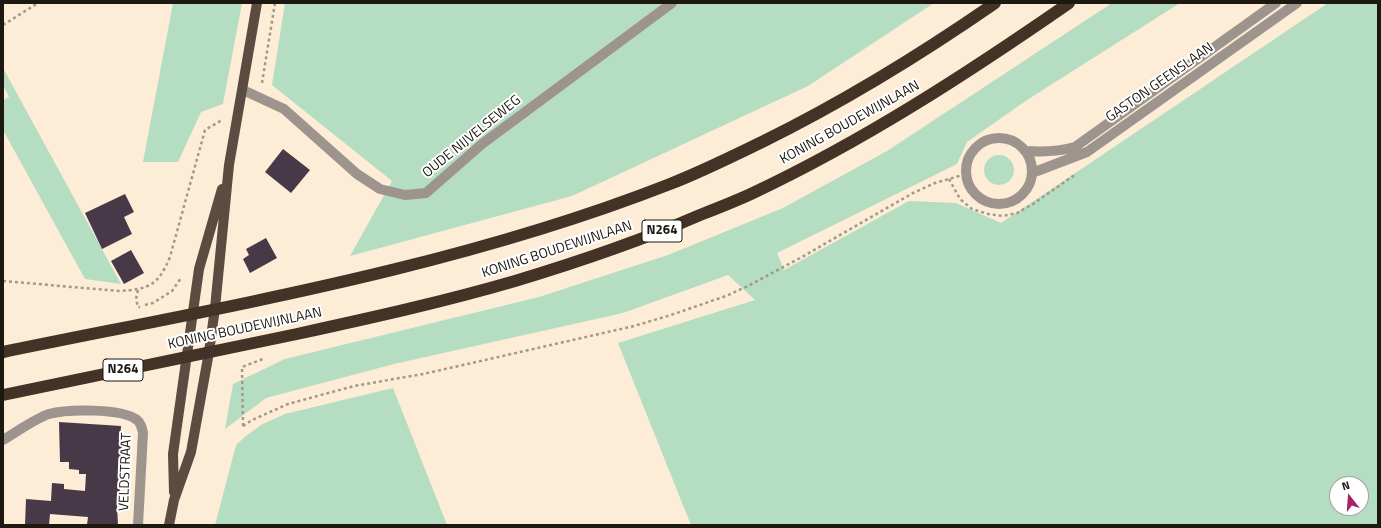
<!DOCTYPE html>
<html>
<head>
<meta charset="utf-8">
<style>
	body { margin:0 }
	#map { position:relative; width:1381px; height:528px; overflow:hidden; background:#fdedd7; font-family:"Titillium Web",sans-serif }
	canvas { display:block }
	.frame { position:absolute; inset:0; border:4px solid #1d1810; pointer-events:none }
	.north { position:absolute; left:1329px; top:476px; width:40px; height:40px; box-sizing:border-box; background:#fff; border:1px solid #a5a39f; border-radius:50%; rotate:343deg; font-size:11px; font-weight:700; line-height:16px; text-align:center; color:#1d1810 }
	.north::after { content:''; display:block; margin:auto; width:14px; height:18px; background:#ab2165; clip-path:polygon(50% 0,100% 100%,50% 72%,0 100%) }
</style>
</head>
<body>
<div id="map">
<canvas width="1381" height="528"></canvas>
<div class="frame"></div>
<div class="north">N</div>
</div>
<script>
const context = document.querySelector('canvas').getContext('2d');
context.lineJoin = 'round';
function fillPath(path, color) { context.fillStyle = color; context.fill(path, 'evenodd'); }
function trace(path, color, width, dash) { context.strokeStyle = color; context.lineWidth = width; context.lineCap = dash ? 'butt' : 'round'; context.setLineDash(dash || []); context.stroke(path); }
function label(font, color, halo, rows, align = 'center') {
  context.font = font + ' "Titillium Web",sans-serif'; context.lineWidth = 4; context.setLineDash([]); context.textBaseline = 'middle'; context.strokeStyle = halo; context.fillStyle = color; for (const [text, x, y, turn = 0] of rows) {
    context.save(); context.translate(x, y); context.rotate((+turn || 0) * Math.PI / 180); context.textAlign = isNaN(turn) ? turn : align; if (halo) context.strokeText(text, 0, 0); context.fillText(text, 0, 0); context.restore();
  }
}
const green = new Path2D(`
	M173,3H242L223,104L201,112L178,162H143Z
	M285,3H934L808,86L572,196L350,256L392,181L272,85Z
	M1112,3H1180L1027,100L967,142L957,164L777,253L784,270L909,201L956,203L1001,223L1328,3H1378V525H691L618,343L755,300L728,275L623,313L394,364L266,398L225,429L233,384L285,359L539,297L668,255L783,208L887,151ZM1337,484H1361V508H1337Z
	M3,68L121,284L85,279L3,130V100L9,97L3,85Z
	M984 170a15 15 0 1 1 30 0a15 15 0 1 1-30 0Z
	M393,388L447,525H215L235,449L237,444L246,436L261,425L285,414Z`);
const building = new Path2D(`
	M283,149L310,170L291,193L265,172Z
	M125,194L134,212L124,217L132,234L102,249L85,213Z
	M266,238L277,258L250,273L243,259L249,255L246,249Z
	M131,250L144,273L124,284L111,261Z
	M59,422L121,426L120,440H122L119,506L117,505L118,525H87L88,517L50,514L49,525H25L26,499L51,501L52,483L64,484V489L85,491L86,474H79V470L69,469V462H60Z`);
const path = new Path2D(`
	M3,25L38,3
	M262,83L275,3
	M949,179L960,199L972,209L988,214L1003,216L1017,213L1033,204L1076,174
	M3,281L119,291C149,289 158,286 170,257L205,130L222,120
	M138,290L136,299L138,307H140
	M145,305L153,303L172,291L181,278
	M243,426L252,420L288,404L354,386L423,374L485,360L634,326L671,315L726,296L748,286L802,257L913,193L935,183L966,174
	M243,426L242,367L263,359`);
const minor = new Path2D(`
	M243,90L284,109L357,174L380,189L405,195L426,193L482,144L672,3
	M966 171a33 33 0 1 1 66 0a33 33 0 1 1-66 0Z
	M1026,151C1043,152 1058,152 1075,147L1276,3
	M1032,173L1087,152L1297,3
	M3,440C15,433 36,418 49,414C67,409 122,408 137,420C141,423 142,428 143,433L138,525`);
const major = new Path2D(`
	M174,492L173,454L199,269L222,189
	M169,525L174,500L191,452L209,352L215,308L229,165L257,3`);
const highway = new Path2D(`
	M3,352C227,306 456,268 670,184C701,172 731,157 762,142C843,102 920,55 995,3
	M3,395C101,375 199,355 297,334C370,318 443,302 515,281C578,262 640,241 700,215C718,208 736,201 753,193C865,140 968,73 1069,3`);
const shields = [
	[662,231,40],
	[123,370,40]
];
const shieldNames = [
	["N264",662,231],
	["N264",123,370]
];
const streetNames = [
	["GASTON GEENSLAAN",1160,83,-35],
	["KONING BOUDEWIJNLAAN",850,123,-29],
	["OUDE NIJVELSEWEG",472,137,-39],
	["KONING BOUDEWIJNLAAN",557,250,-18],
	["KONING BOUDEWIJNLAAN",245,329,-12],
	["VELDSTRAAT",126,472,-88]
];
fillPath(green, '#b4ddc2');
fillPath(building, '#483948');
trace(path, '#a49988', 2.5, [3, 3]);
trace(minor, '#9e948e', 10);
trace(major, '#5c4b41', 10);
trace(highway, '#443226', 12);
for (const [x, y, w] of shields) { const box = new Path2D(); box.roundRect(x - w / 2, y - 11, w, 22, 3); context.fillStyle = '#fff'; context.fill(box); trace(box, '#1d1810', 1); }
label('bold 13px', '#1d1810', null, shieldNames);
label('14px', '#1d1810', '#fff', streetNames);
</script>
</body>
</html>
